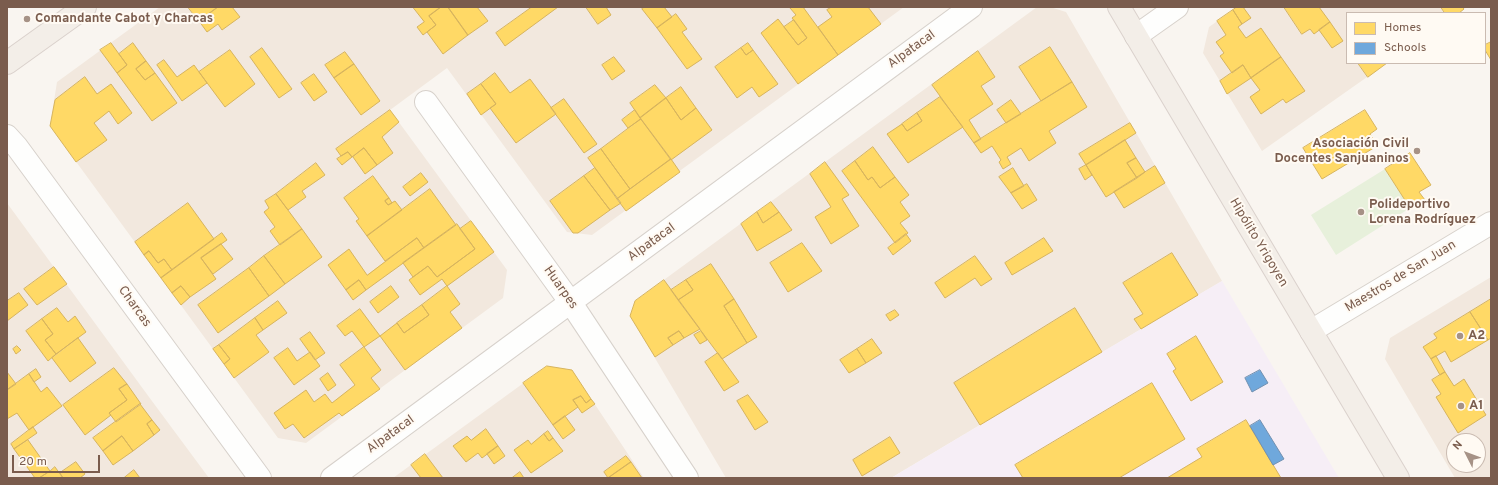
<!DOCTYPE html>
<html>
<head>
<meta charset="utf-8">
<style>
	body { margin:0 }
	#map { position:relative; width:1498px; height:485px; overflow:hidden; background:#f9f5f0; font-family:Overpass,sans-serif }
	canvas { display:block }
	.frame { position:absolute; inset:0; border:8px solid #7a5c4d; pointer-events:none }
	.legend { position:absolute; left:1346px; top:12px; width:140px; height:52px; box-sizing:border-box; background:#fffaf3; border:1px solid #cabbb1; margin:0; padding:5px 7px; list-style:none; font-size:12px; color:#7a5c4d }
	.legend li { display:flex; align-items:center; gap:8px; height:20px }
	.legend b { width:20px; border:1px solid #cabbb1 }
	.north { position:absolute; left:1446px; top:433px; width:40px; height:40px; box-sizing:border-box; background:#fffaf3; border:1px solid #cabbb1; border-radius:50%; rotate:312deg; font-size:11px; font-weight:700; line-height:16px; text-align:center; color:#7a5c4d }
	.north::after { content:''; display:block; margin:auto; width:14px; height:18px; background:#a69286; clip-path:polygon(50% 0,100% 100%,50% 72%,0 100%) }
	.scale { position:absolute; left:12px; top:455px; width:88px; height:18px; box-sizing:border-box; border:2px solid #7a5c4d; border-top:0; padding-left:5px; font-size:12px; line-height:14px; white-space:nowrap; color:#7a5c4d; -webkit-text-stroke:3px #fffaf3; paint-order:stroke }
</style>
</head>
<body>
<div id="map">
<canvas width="1498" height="485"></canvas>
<div class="frame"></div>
<ul class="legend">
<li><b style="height:11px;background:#ffd966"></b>Homes</li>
<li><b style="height:11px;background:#6fa8dc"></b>Schools</li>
</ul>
<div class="north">N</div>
<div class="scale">20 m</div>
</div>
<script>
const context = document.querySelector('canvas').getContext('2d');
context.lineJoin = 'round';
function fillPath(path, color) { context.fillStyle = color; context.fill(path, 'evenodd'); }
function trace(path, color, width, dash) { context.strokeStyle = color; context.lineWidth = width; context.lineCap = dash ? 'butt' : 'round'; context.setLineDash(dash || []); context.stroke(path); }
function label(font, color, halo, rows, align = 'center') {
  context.font = font + ' Overpass,sans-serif'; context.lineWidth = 4; context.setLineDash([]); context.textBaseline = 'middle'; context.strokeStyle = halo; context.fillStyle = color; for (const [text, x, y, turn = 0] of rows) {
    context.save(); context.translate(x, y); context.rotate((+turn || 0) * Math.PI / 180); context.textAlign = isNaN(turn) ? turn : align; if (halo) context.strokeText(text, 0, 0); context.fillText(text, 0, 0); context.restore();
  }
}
const residential = new Path2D(`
	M160,7H904L592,235L567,232L447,68L390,110L507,270L503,298L306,443L278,438L50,126L57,82Z
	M1037,7H1050L1066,12L1222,281L891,478H726L630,316L635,301Z
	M1237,7H1467L1459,13H1347V63H1387L1262,151L1203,53L1209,27Z
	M7,203L149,397L209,478H7Z
	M1491,277V478H1455L1385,359L1390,338ZM1454,441H1478V465H1454Z
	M547,366L572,370L644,478H393Z`);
const education = new Path2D(`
	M1222,281L1339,478H891L1198,295Z`);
const green = new Path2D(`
	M1385,169L1410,208L1336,255L1311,215Z`);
const homes = new Path2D(`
	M188,7H218L199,21Z
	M218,7H232L240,17L222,30L218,24L207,32L199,21Z
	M413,7H441L429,16L436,25L423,35L417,27L424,22Z
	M441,7H448L468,35L443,54L427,32L436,25L429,16Z
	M448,7H477L488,21L468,35Z
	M532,7H558L505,46L496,33Z
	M586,7H606L611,15L598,24Z
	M645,7H664L672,17L657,28L642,9Z
	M803,7L838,55L798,84L761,33L778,19L798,45L807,38L792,18L796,15L790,8Z
	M832,7H868L881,24L838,55L818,27L832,17L827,10Z
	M1237,7H1243L1251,18L1242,24L1233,10Z
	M1284,7H1319L1330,22L1314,34L1310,29L1302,34Z
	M1441,7H1462L1464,9L1459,13H1445Z
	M1233,10L1242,24L1238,27L1246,38L1261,28L1281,57L1251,78L1243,65L1232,73L1220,56L1224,53L1216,42L1226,35L1217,21Z
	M676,14L687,29L682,32L702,59L687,69L657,28Z
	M794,20L807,38L798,45L784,27Z
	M1330,22L1343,41L1332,48L1319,30Z
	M1491,42V60L1485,50V45Z
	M111,43L127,65L117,73L100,50Z
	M133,43L146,61L136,69L145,80L155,73L177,103L152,121L117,73L127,65L119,54Z
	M748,43L753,50L746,55L741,48Z
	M1050,47L1072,82L1041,101L1019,67Z
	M262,48L292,89L279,98L250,57Z
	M741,48L746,55L753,50L778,84L759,97L752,87L737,98L715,67Z
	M230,50L255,84L225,107L199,72Z
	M978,51L995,77L981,86L993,104L969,120L981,139L974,143L932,85Z
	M345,52L354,64L334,78L325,65Z
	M614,57L625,71L612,80L602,65Z
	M1281,57L1305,91L1286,103L1283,99L1261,114L1250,97L1260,90L1251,78Z
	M164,60L177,77L194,65L207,83L182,101L157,65Z
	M146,61L155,73L145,80L136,69Z
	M1358,63H1387L1368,77Z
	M354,64L380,101L361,115L334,78Z
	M1243,65L1251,78L1227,94L1220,81Z
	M495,73L510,93L530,79L556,114L516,143L490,108L496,104L481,84Z
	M314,74L327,92L314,101L301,83Z
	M85,77L97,94L111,84L132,113L118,124L109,111L94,123L107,140L76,162L50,126L55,100Z
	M1072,82L1087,107L1049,131L1056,143L1029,161L1021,148L1007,157L1011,164L1003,169L999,162L1001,160L992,146L981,153L974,143Z
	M481,84L496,104L481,115L467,94Z
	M655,85L666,98L640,118L630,103Z
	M681,87L696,108L681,120L666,98Z
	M940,97L963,127L908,163L887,134L902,124L907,131L922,121L917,113Z
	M666,98L681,120L696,108L712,130L671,160L640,118Z
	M564,99L597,144L584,153L551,108Z
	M1011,100L1021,114L1006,123L997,110Z
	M390,110L399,122L382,137L393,153L377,165L364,148L352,157L348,152L341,156L336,149Z
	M635,110L641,119L628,128L622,120Z
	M1365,110L1377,129L1370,134L1377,146L1322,179L1303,148Z
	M917,113L922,121L907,131L902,124Z
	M641,119L671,159L630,189L601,149Z
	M1130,123L1136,133L1086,165L1079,154Z
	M1125,140L1136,158L1127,163L1137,178L1106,197L1086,165Z
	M873,147L895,177L880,188L872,177L868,180L855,161Z
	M364,148L377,165L365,174L353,157Z
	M601,149L630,189L617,199L588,158Z
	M348,152L352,157L342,165L337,159Z
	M1410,153L1431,185L1419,192L1425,200L1410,208L1385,169Z
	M1136,158L1145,172L1137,178L1127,163Z
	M671,159L680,172L626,211L617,199Z
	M855,161L868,180L872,177L880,188L895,177L909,195L900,202L910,216L900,223L908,233L895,243L842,171Z
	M825,162L849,195L842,199L859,226L831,244L815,217L831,207L810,174Z
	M316,163L325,175L302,191L306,197L288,210L276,194Z
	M1086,165L1092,175L1085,180L1079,169Z
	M1155,166L1165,183L1124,208L1114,192Z
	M595,168L621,203L610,210L584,176Z
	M1013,168L1024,186L1011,193L999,177Z
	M421,173L428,182L410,196L403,187Z
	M373,176L389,198L385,201L388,205L395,201L402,210L367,236L356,221L359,219L344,198Z
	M584,176L610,210L578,233H573L550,201Z
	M1027,184L1037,200L1022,209L1011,193Z
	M430,189L456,225L424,248L417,238L385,261L367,236Z
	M276,194L302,229L280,245L270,231L275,227L264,212L269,208L265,201Z
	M389,198L392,203L388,205L385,201Z
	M771,202L779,212L763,223L757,212Z
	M188,203L214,239L172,270L164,259L158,263L149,251L144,255L135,242Z
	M757,212L763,223L779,212L792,230L757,251L741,224Z
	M471,221L494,252L447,286L442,279L420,295L409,280L428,266L437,277L475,249L460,229Z
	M457,224L475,249L437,277L428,266L413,277L403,263Z
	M302,229L322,257L285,284L264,256Z
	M222,233L227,240L201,258L216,279L190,297L181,286L172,293L161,278Z
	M906,234L911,241L893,255L888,248Z
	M417,238L424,248L366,290L359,280L346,290L328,265L349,249L367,275Z
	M1044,238L1053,251L1012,275L1005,263Z
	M802,243L822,271L788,292L770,263Z
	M221,244L233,259L213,274L201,258Z
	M149,251L158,263L164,259L172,270L161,278L144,255Z
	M1172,253L1198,295L1141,329L1134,319L1143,314L1123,283Z
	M264,256L285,284L269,296L249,268Z
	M975,256L992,279L981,286L975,278L945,298L935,283Z
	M711,264L734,299L724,306L747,343L722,359L678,300L693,290L686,280Z
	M54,267L67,284L37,305L24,289Z
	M249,268L269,296L218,333L198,305Z
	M359,280L366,290L353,300L346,290Z
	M664,280L700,329L684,338L679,331L668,338L673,345L655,357L630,316L635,301Z
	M686,280L693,290L678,300L671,290Z
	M181,286L190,297L181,305L172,293Z
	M391,286L399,297L378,313L370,302Z
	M447,286L460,304L450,312L462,328L405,370L380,336L397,323L404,333L429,315L422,305Z
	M19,293L28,305L7,321V301Z
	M734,299L757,337L747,343L724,306Z
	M1491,299V338L1488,340L1470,312Z
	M278,301L287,313L263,330L255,318Z
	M422,305L429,315L404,333L397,323Z
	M57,308L68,322L75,316L86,332L56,354L45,340L53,334L42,319Z
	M1075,308L1102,352L980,425L954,383Z
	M360,309L380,336L364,347L352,331L345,336L337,326Z
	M895,310L899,315L890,321L886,315Z
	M1470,312L1488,340L1451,362L1445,351L1431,359L1423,347L1437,338L1434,334Z
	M255,318L263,330L256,335L269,352L234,378L224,364L230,359L219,345Z
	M42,319L53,334L45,340L56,354L48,361L26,331Z
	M679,331L684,338L673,345L668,338Z
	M701,331L707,340L700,344L694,335Z
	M310,332L325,353L315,360L300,339Z
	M1196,336L1223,382L1191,401L1173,371L1176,369L1167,354Z
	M78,338L96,363L70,382L52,358Z
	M872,339L882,353L866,363L857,349Z
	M219,345L230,359L224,364L213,349Z
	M17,346L21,350L16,354L13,349Z
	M364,347L381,370L371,378L380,389L342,416L339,413L304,438L293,424L285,429L274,413L306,390L314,402L325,394L332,403L355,385L340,365Z
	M288,348L297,361L310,352L320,366L294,385L274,358Z
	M857,349L866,363L849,373L840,360Z
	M718,353L739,382L724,391L705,362Z
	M1436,356L1445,372L1440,375L1431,359Z
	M547,366L572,370L591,399L586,403L581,396L573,400L578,407L553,425L523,383Z
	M114,368L127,384L119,389L127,400L109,413L111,415L85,435L63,405Z
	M36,369L41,377L34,382L29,374Z
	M7,372L16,384L7,390Z
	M1445,372L1454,386L1464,379L1486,415L1458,433L1436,397L1441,394L1432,380Z
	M328,373L336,385L328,391L320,379Z
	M29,374L41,392L47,387L62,406L29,430L17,413L7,419V390Z
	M1152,383L1185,439L1119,478H1023L1015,465Z
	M127,384L141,404L116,422L109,413L127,400L119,389Z
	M748,395L768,422L755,430L737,401Z
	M581,396L586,403L591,399L595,404L582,413L573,400Z
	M140,404L152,420L147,424L154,435L133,451L122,436L103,451L93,438Z
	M565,416L575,430L563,439L553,425Z
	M152,420L160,430L154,435L147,424Z
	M1246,420L1281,478H1167L1202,457L1197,449Z
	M33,427L37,433L14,449L11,444Z
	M486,429L498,446L482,458L478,453L466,462L453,446L467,436L471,440Z
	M548,431L553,438L549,441L544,434Z
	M544,434L549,441L553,438L563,451L531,473L514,450L528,440L531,444Z
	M122,436L133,451L113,465L103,451Z
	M890,437L900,453L862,476L853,460Z
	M28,440L50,471L39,478H35L14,449Z
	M498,446L505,456L494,464L487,454Z
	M425,454L443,478H421L411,465Z
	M626,456L631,462L608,478L604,472Z
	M76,462L85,474L80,478H63L60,473Z
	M631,462L642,478H608Z
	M55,467L63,478H39L50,471Z
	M134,470L140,478H124Z
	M520,472L524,478H512Z`);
const schools = new Path2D(`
	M1260,370L1268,383L1252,392L1245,378Z
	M1260,420L1284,459L1273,465L1250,426Z`);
const minor = new Path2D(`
	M1136,36L1177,7
	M426,102L571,303L687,478
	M7,136L17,147L260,478
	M1311,331L1491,223
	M332,478L971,7`);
const major = new Path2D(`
	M1119,7L1398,478
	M7,63L85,7`);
const markers = [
	[27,19,4,"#a69286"],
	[1417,151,4,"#a69286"],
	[1361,212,4,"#a69286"],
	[1460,336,4,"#a69286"],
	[1461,406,4,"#a69286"]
];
const poiNames = [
	["Comandante Cabot y Charcas",35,19],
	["Asociación Civil",1409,144,"right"],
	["Docentes Sanjuaninos",1409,159,"right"],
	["Polideportivo",1369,205],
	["Lorena Rodríguez",1369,220],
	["A2",1468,336],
	["A1",1469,406]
];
const streetNames = [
	["Alpatacal",912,50,-36],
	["Alpatacal",652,243,-36],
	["Hipólito Yrigoyen",1258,243,59],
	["Maestros de San Juan",1401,277,-31],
	["Huarpes",560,288,55],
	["Charcas",134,307,54],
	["Alpatacal",391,435,-36]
];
fillPath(residential, '#f2e8de');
fillPath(education, '#f6eef6');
fillPath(green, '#e7f0db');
fillPath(homes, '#ffd966');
trace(homes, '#d7b45e', 1);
fillPath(schools, '#6fa8dc');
trace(schools, '#7291b1', 1);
trace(minor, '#d7d1cb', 24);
trace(major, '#dad1cc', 24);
trace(minor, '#fefefd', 22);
trace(major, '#f3eee8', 22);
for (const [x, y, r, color] of markers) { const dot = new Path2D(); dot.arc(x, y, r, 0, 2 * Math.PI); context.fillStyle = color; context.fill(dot); trace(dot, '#fffaf3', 1.5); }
label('bold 13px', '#7a5c4d', '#fffaf3', poiNames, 'left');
label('13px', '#7a5c4d', '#fffaf3', streetNames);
</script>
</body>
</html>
